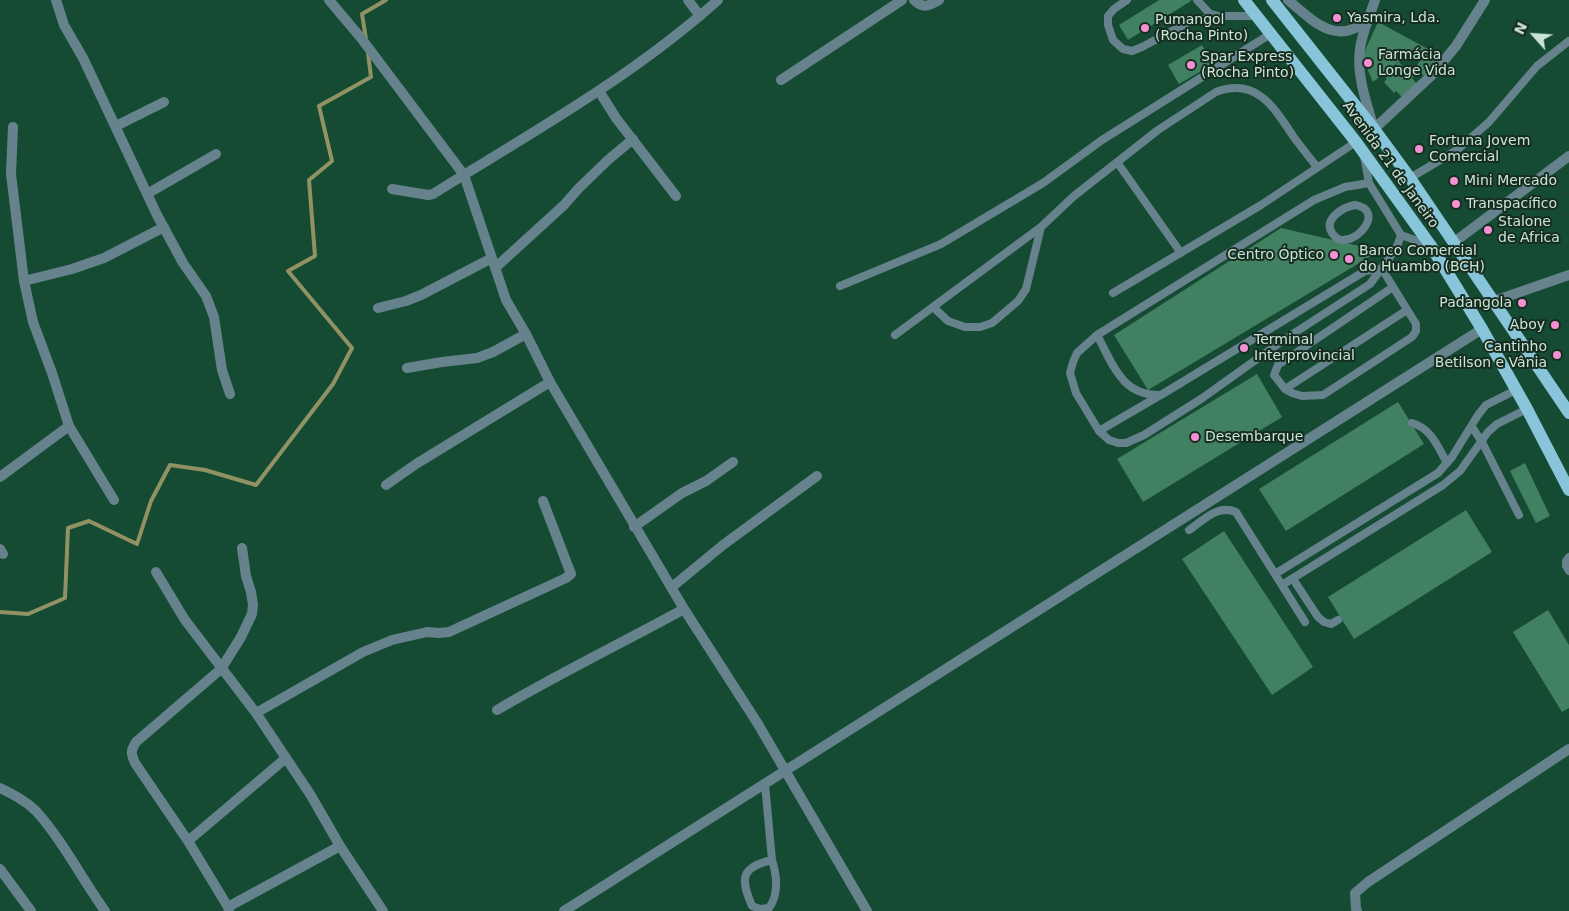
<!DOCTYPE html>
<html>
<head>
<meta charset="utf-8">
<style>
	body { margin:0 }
	#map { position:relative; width:1569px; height:911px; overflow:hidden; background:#154b33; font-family:"DejaVu Sans",sans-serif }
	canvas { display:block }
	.north { position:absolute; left:1509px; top:10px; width:50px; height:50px; -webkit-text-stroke:4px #162c21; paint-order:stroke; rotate:296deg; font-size:14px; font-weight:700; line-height:20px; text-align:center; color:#cae5d6 }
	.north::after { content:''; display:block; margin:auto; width:18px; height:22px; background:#cae5d6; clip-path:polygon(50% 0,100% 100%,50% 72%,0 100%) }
</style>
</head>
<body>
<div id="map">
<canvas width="1569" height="911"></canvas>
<div class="north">N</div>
</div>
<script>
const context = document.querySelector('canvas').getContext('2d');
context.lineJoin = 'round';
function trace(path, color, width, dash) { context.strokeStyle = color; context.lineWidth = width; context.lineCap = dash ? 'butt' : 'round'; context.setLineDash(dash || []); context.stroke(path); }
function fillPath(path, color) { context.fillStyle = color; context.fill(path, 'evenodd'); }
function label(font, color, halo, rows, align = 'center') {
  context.font = font + ' "DejaVu Sans",sans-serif'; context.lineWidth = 4; context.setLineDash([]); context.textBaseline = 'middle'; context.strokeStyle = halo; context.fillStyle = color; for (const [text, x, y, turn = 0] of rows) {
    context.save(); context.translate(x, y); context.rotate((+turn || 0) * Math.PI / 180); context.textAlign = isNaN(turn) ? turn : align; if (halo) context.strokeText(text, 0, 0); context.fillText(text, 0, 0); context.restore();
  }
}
const stream = new Path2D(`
	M366,39L362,14L386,0
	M0,612L28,614L65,598L68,528L89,521L137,544L151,501L170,465L205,470L256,485L333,384L352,348L288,271L315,256L309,180L332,161L319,106L371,77L368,53`);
const building = new Path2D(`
	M1159,0H1190L1191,1L1128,40L1119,25Z
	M1378,22L1441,56L1425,77L1415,69L1420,60L1408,54L1373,82L1362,57Z
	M1202,45L1213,64L1179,84L1168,65Z
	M1399,62L1407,71L1410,68L1416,74L1412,78L1417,84L1402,97L1396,91L1394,93L1384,82L1387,79L1384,75Z
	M1281,228L1372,249L1371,256L1148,390L1114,335Z
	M1257,374L1282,417L1143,502L1117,459Z
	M1398,402L1424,444L1286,531L1259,489Z
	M1525,463L1550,516L1536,523L1510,471Z
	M1466,510L1492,552L1354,639L1328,597Z
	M1224,531L1313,667L1272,695L1182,559Z
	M1548,610L1569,645V708L1562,712L1513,632Z`);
const service = new Path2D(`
	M1127,0L1114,9L1108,16V25L1113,40L1123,49L1132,51L1142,47L1189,22L1218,16
	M1197,0L1210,14L1218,16H1257
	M1364,156L1369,183L1401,235L1429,245
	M1117,162L1181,253
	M1410,178L1457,150L1489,122L1537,66L1569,41
	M1369,183L1345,187L1314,200L1097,335L1077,353L1073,362L1070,373L1076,393L1099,431L1109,440L1118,443H1126L1144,435L1201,399L1285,339L1370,284L1390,257L1398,244L1401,235
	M1355,205C1384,210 1360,242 1341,240C1337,239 1334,236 1332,233C1323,219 1343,207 1355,205Z
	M1382,269L1416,324V331L1412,337L1323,395L1302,396L1292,393L1285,389L1274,375L1278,365L1393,287
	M840,286L941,244L1043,183L1102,140L1272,33
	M1113,293L1261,205L1356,142
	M933,307L948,321L965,327H980L992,323L1018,301L1026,289L1041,227
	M895,335L1041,227L1074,196L1158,130L1216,92C1256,77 1274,107 1293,136C1301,147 1309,157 1317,167
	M1097,335C1113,364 1121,396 1161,395L1365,271L1382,269
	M1285,389L1407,310
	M1412,423C1431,428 1438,447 1447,463
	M1472,427L1482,442L1519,515
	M1099,431L1159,396
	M1189,530C1204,520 1218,504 1236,512L1305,622
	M1569,557L1566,561V566L1569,571
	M1275,574L1438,473L1452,457L1478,415L1486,405L1516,390
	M1293,579L1318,617L1324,622L1331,624L1338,620
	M1282,585L1443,485L1460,471L1488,432L1497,424L1527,409
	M765,784L772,860C777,876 779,894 769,908L760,909L752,906C740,878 741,867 772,860`);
const minor = new Path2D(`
	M56,0L64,25L83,58L157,215L183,263L206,296L214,317L222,370L230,394
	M329,0L361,38L464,175L506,300L526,334L550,382L684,609L758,724L867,911
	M688,0L700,16
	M914,0C923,9 929,6 939,0
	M1288,0C1314,22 1337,47 1369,19
	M1375,0C1370,16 1362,32 1360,49C1356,76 1367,103 1374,129L1432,75L1456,46L1485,0
	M781,80L902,0
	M599,91L616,118L676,196
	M116,126L164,102
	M13,127L11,174L24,281L33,322L52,373L69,426L114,500
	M392,189L428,195L433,194C531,133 632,77 718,0
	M147,194L216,154
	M1453,243L1569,156
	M495,268L564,205L578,189L608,160L633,139
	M24,281L72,269L104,258L164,227
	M1494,301L1569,275
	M378,308L406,301L421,295L492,258
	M407,368L442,362L477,358L493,352L526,334
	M0,477L69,426
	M386,485L416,464L550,382
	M634,527L682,493L706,481L733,462
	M0,549L3,554
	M156,572L185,620L256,713L310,794L340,846L383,911
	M672,587L723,545L817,476
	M497,710C558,674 622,643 684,609
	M256,713L363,652L392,640L427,632L439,633L449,632L566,578L571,574L543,501
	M0,788C13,794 26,801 36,811C63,841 82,879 105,911
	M188,841L286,758
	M0,869L31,911
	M228,907L188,841L135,763C131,753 130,752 136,742L221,669L241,637L252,614L253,605L251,592L246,576L242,548
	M229,911L228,907L340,846
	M564,911L1482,329
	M1357,911L1356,909L1355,893L1368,882L1569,749`);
const primary = new Path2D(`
	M1244,0L1356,142L1431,246L1482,329L1527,409L1569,490
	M1272,0L1374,129L1410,178L1569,413`);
const markers = [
	[1337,18,5,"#f491d3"],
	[1145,28,5,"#f491d3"],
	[1368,63,5,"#f491d3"],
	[1191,65,5,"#f491d3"],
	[1419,149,5,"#f491d3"],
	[1454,181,5,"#f491d3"],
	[1456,204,5,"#f491d3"],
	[1488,230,5,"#f491d3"],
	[1334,255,5,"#f491d3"],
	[1349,259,5,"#f491d3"],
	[1522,303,5,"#f491d3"],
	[1555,325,5,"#f491d3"],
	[1244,348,5,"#f491d3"],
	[1557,355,5,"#f491d3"],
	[1195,437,5,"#f491d3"]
];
const poiNames = [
	["Yasmira, Lda.",1347,18],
	["Pumangol",1155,20],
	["(Rocha Pinto)",1155,36],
	["Farmácia",1378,55],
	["Longe Vida",1378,71],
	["Spar Express",1201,57],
	["(Rocha Pinto)",1201,73],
	["Fortuna Jovem",1429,141],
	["Comercial",1429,157],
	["Mini Mercado",1464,181],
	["Transpacífico",1466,204],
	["Stalone",1498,222],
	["de Africa",1498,238],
	["Banco Comercial",1359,251],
	["do Huambo (BCH)",1359,267],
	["Centro Óptico",1324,255,"right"],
	["Padangola",1512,303,"right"],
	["Aboy",1545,325,"right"],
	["Terminal",1254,340],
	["Interprovincial",1254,356],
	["Cantinho",1547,347,"right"],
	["Betilson e Vânia",1547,363,"right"],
	["Desembarque",1205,437]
];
const streetNames = [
	["Avenida 21 de Janeiro",1390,165,54]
];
trace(stream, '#919263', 4);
fillPath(building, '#428062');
trace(service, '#66838d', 8);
trace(minor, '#66838d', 10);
trace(primary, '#88c5da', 12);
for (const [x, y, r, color] of markers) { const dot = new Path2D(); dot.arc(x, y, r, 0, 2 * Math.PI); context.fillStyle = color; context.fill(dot); trace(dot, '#162c21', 2); }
label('14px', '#cae5d6', '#162c21', poiNames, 'left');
label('14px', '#cae5d6', '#162c21', streetNames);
</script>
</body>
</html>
